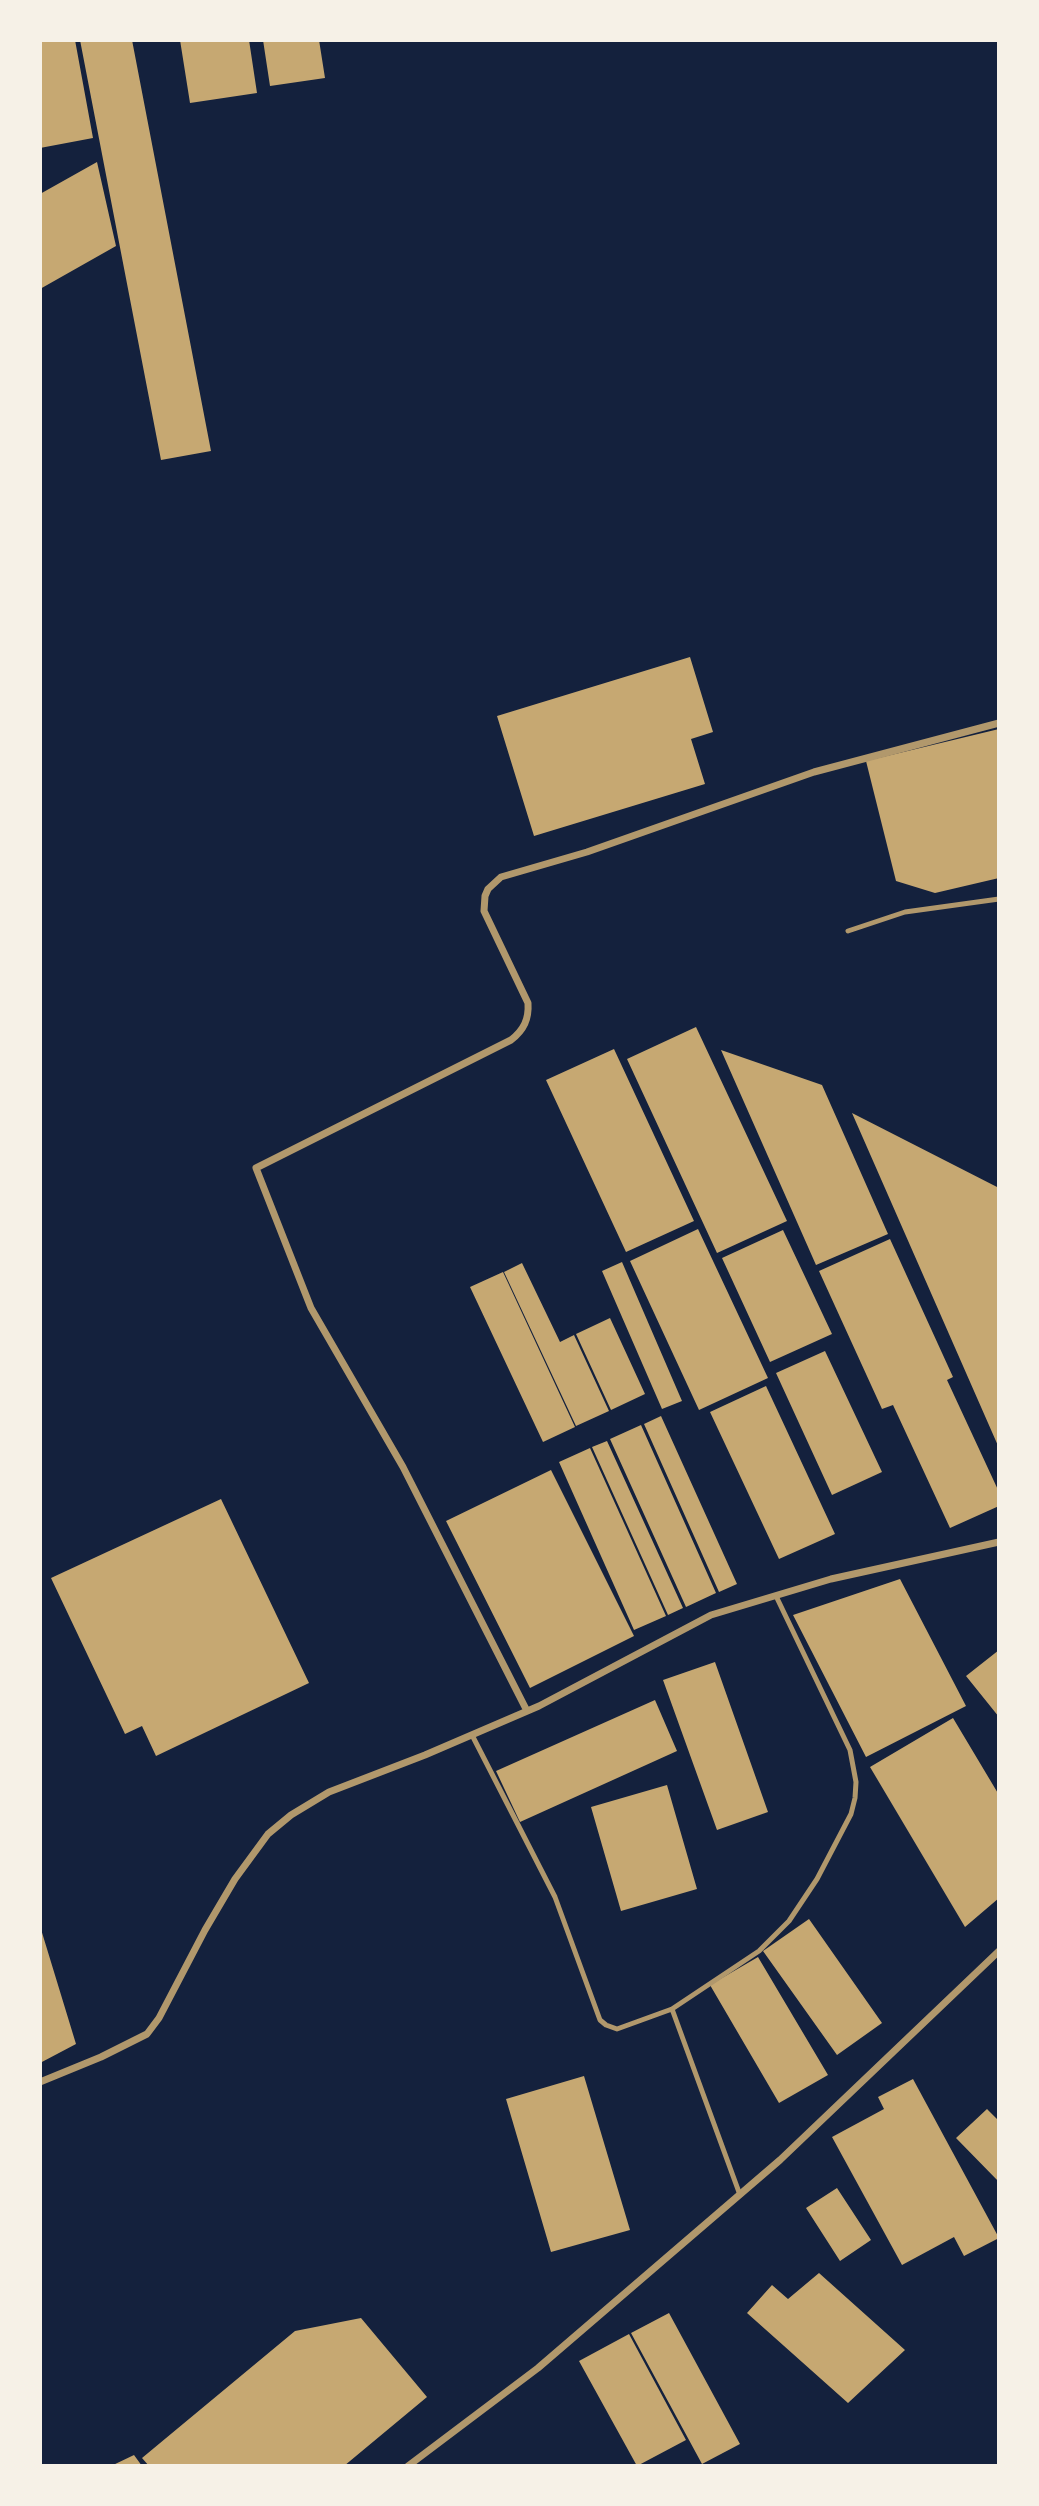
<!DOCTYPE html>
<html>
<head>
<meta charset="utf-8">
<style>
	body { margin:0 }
	#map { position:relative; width:1039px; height:2506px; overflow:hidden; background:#14213d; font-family:Karla,sans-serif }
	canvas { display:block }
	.frame { position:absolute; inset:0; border:42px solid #f6f1e7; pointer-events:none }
</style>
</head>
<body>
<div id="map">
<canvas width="1039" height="2506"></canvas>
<div class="frame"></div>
</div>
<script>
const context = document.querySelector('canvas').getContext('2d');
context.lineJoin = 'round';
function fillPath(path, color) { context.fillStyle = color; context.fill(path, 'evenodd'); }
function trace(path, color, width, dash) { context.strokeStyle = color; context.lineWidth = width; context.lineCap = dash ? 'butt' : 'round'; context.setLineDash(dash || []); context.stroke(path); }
const building = new Path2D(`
	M40,40H75L93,138L40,148Z
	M80,40H132L211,451L161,460Z
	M180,40H249L257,93L190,103Z
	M263,40H319L325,78L270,86Z
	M97,162L116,246L40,289V194Z
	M690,657L713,732L691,739L705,784L534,836L497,716Z
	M999,729V878L935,893L896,881L866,761Z
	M696,1027L787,1221L717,1253L627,1059Z
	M614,1049L694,1221L626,1252L546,1080Z
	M721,1050L822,1085L888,1234L816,1265Z
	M852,1113L999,1188V1448Z
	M698,1229L768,1378L699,1410L630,1261Z
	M783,1230L832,1334L770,1362L722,1258Z
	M890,1239L953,1377L947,1380L999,1492V1506L950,1528L893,1405L882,1409L819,1271Z
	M622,1262L682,1401L662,1409L602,1271Z
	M522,1263L560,1342L574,1335L609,1411L576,1426L504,1272Z
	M503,1272L575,1427L543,1442L470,1287Z
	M610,1318L645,1394L611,1410L576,1334Z
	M825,1351L882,1472L832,1495L776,1373Z
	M766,1386L835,1534L779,1559L710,1412Z
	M661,1416L737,1584L719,1592L644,1424Z
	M641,1425L716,1593L686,1607L610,1439Z
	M607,1441L683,1608L668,1615L592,1447Z
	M590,1448L666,1616L634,1630L559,1462Z
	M551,1470L634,1636L530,1688L446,1521Z
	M221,1499L309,1683L156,1756L142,1726L125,1734L51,1578Z
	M900,1579L966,1706L866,1757L793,1615Z
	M999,1650V1717L966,1676Z
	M715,1662L768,1812L717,1830L663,1680Z
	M655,1700L677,1751L520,1822L496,1771Z
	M953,1718L999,1795V1898L965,1927L870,1767Z
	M667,1785L697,1889L621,1911L591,1807Z
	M809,1919L882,2023L837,2055L763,1951Z
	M40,1926L76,2044L40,2063Z
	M758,1957L828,2075L779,2103L710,1985Z
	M584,2076L630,2230L551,2252L506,2099Z
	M913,2079L999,2238L964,2256L954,2237L902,2265L832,2137L884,2109L878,2097Z
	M987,2109L999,2121V2182L956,2138Z
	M837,2188L871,2240L840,2261L806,2208Z
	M819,2273L905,2350L848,2403L747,2313L772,2285L788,2299Z
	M669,2313L740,2444L702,2464L631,2333Z
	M361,2318L427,2397L344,2466H149L142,2458L295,2331Z
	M629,2334L686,2440L637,2466L579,2361Z
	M134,2455L142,2466H111Z`);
const service = new Path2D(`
	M848,931L905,912L999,899
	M472,1735L555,1897L600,2020L606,2025L617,2029L672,2009L740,2195
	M672,2009L759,1951L789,1921L817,1879L851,1814L855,1798L856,1782L850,1750L776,1596`);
const minor = new Path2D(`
	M527,1711L403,1467L311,1308L256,1168L511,1040C524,1030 529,1019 528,1003L484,911L485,896L488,889L501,877L587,852L814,772L999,723
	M40,2082L101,2057L147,2034L159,2018L205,1930L235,1879L268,1834L291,1815L329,1792L425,1755L539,1706L711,1615L831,1579L999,1542
	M408,2466L538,2368L780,2160L999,1951`);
fillPath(building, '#c6a872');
trace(service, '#b1986c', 5);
trace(minor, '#b1986c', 7);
</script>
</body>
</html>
